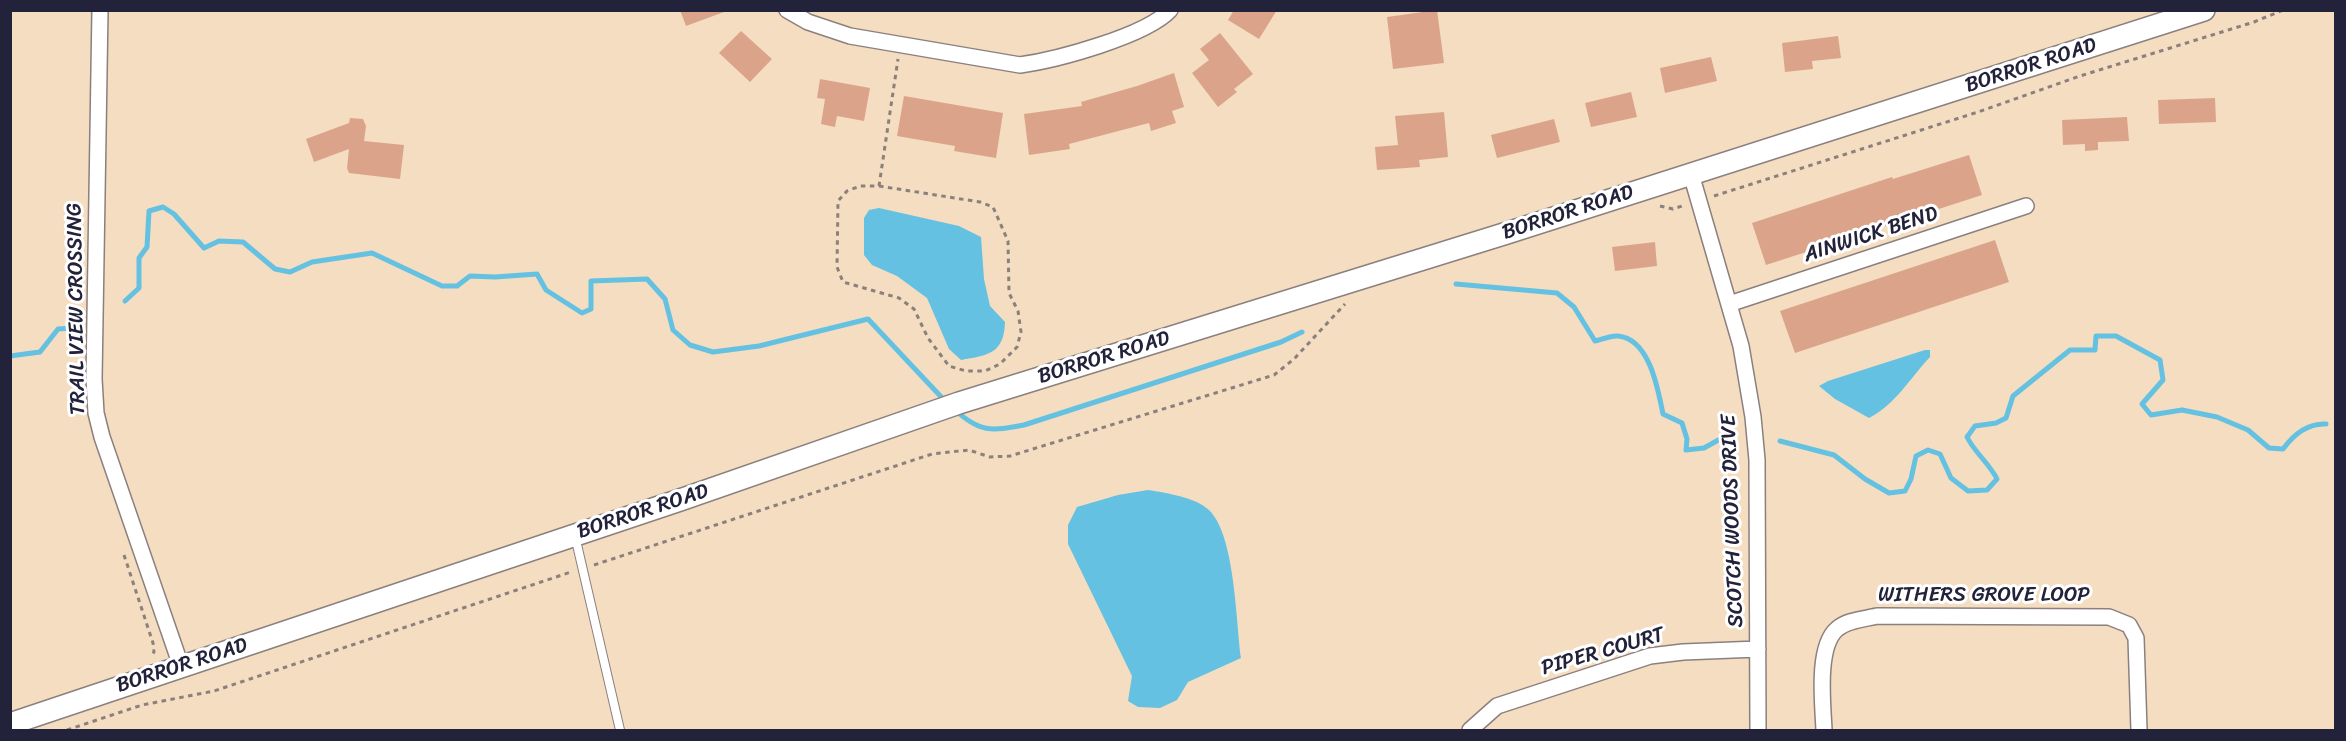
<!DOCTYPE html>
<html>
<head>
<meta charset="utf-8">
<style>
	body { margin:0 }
	#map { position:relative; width:2346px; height:741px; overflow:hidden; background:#f4ddc0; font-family:Sriracha,sans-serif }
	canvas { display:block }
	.frame { position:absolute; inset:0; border:12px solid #22223b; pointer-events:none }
</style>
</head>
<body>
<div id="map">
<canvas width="2346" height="741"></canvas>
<div class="frame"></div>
</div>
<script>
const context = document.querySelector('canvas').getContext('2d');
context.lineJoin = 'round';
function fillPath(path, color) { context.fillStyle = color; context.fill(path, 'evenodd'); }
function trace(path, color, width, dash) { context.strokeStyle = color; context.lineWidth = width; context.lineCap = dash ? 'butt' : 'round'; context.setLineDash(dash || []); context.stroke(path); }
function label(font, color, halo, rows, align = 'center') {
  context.font = font + ' Sriracha,sans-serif'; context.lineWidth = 6; context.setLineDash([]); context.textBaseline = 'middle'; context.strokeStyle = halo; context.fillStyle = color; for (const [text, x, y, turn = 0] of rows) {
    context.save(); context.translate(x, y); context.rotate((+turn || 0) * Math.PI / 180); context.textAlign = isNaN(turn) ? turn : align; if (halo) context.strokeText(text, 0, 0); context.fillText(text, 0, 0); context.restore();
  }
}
const water = new Path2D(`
	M879,208L959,226L981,237L984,279L990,306L1005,322C1004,354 988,355 961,360L949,349L927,298L897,276L872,265L864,255V218L869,210Z
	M1925,350H1930V357C1910,378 1896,404 1869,418L1835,399L1819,386L1828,381Z
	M1148,490C1166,493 1195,497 1209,510C1235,535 1236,621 1241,658L1188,682L1177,700L1160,708L1138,707L1128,701L1132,676L1068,544V525L1077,507L1118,495Z`);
const stream = new Path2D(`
	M1456,284L1557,293L1574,307L1595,341C1601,340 1611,335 1618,336C1650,339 1658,390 1663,414L1682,423L1687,439L1686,450L1704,448L1722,438
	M125,301L139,288V258L147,247L149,211L163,207L174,214L204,248L219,241L243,242L275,269L290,272L312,262L372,253L442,286H457L470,276L495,277L537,274L546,290L582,313L591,309V281L647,279L665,299L673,330L690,345L713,352L759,346L868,319L945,401
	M10,356L40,352L58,329L72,328
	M954,409C980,433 991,431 1024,425L1281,342L1302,332
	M1780,441L1834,455L1865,479L1889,493L1905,491L1911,479L1916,456L1928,450L1940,454L1951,478L1968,491L1987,490L1997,479C1989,463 1975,453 1967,437L1975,426L1996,423L2006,418L2013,396L2070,350H2095L2096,336H2116L2160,360L2163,380L2142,404L2151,415L2182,410L2217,417L2248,430L2269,448L2283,449C2294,434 2308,423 2326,424`);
const building = new Path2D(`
	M680,10H723L724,12L686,26Z
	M1234,10H1277L1259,39L1228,20Z
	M1437,10L1444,63L1393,69L1387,17Z
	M741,31L772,59L750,82L719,53Z
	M1220,33L1253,74L1234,89L1237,92L1218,107L1192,73L1209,60L1200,49Z
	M1838,36L1841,58L1812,61L1813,69L1785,72L1782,43Z
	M1711,57L1717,81L1665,93L1660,68Z
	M1174,73L1184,107L1172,111L1176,123L1151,131L1149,123L1069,144L1070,149L1029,155L1024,114L1082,106L1081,102L1137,86Z
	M820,79L870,88L864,121L837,116L835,127L821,124L825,99L817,98Z
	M1631,92L1637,117L1591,127L1585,103Z
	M904,96L1003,113L996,158L954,151L955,146L897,136Z
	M2215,98L2216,122L2159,124L2158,100Z
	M1444,112L1448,157L1419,160L1420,167L1377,170L1375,147L1398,145L1395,116Z
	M2127,117L2129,141L2098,142V150L2085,151V144L2063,145L2062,120Z
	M350,118L363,119L366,126L364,141L404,145L400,179L349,173L347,168L349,149L314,162L306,139L349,123Z
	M1554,119L1560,142L1497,158L1491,135Z
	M1969,155L1982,195L1766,265L1752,223L1892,177L1893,179Z
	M1995,240L2009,282L1795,353L1780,311Z
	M1655,242L1657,266L1615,271L1612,247Z`);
const path = new Path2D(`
	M879,186L980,202L993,207L1008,241L1009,293L1018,311L1021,332L1017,347L1000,364L985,371H966L949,366L928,338L914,309L899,298L843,282L837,267L838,201L847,191L860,186H879L898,59
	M1714,196L1978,112L2080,76L2254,22L2283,10
	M1660,206L1673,209L1685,205
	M124,555L153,643L154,652L151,656
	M594,565L932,454L969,450L990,457L1010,456L1274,375L1294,359L1345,304
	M67,730L142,705L214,691L571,572`);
const lane = new Path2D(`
	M575,536L620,730`);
const street = new Path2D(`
	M100,10L94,379L96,413L102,437L181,666
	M787,10L808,22L850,36L1020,65C1056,60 1146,36 1170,10
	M1691,174L1741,346L1753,417L1757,460L1758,730
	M1729,304L2026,206
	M1470,730L1497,706L1650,656L1683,652L1758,649
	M1824,730C1823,705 1816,647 1837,629C1847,620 1865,619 1877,616L2109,617L2129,625L2136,638L2139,730`);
const secondary = new Path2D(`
	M10,724L680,500L959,403L1507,233L2204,10`);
const streetNames = [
	["BORROR ROAD",2031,66,-18],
	["BORROR ROAD",1568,213,-18],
	["AINWICK BEND",1871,235,-18],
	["TRAIL VIEW CROSSING",77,309,-91],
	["BORROR ROAD",1104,358,-17],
	["BORROR ROAD",643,512,-18],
	["SCOTCH WOODS DRIVE",1733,521,-92],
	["WITHERS GROVE LOOP",1984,596],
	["PIPER COURT",1603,652,-16],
	["BORROR ROAD",182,666,-18]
];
fillPath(water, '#64c1e2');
trace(stream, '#64c1e2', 5);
fillPath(building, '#dba48a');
trace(lane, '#8b807e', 10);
trace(street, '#8b807e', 18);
trace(secondary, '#8b807e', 24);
trace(path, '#8b807e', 3, [4.5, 4.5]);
trace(lane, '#fff', 8);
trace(street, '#fff', 15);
trace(secondary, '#fff', 21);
label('21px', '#22223b', '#fff', streetNames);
</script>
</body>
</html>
